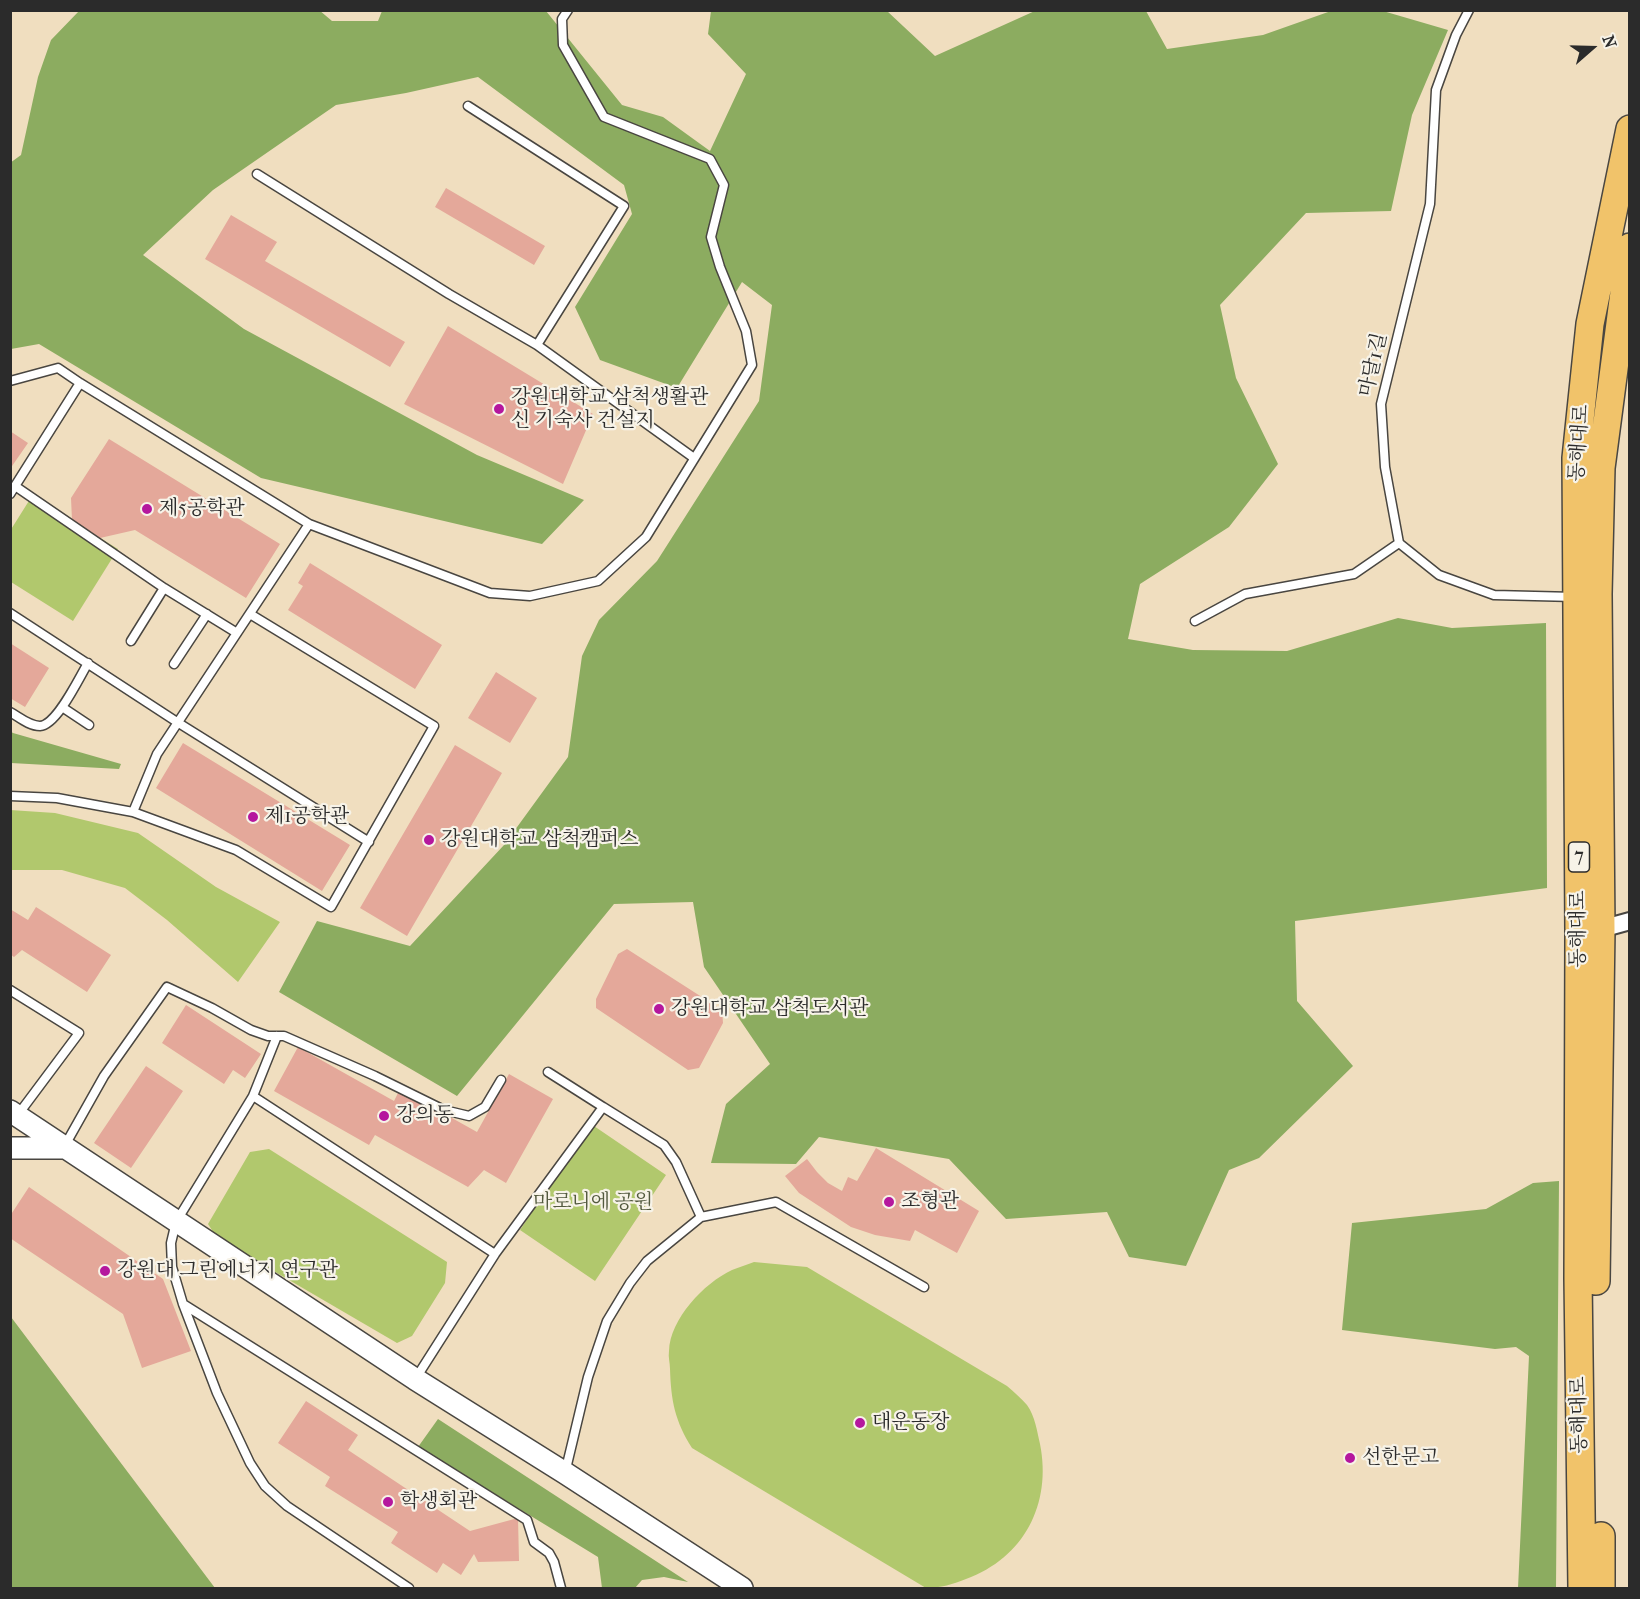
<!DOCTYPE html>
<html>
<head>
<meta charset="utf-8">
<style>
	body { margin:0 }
	#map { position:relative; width:1640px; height:1599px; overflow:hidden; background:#f0debf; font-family:"IM FELL French Canon",serif }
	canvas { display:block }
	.frame { position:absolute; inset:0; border:12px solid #2b2b2b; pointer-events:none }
	.north { position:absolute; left:1562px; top:18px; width:60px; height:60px; -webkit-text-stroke:4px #f7f3e8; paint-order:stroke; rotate:70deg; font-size:16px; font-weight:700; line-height:24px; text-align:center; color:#2b2b2b }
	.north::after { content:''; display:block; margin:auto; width:21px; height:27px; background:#2b2b2b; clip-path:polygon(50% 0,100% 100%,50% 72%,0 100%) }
</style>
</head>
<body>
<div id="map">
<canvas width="1640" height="1599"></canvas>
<div class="frame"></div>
<div class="north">N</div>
</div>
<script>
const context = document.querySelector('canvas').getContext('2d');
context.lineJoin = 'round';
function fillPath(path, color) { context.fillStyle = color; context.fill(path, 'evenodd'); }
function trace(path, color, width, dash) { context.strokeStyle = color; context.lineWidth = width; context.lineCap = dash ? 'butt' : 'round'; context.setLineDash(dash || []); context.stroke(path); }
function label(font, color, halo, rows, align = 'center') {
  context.font = font + ' "IM FELL French Canon","Noto Serif KR",serif'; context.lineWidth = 4.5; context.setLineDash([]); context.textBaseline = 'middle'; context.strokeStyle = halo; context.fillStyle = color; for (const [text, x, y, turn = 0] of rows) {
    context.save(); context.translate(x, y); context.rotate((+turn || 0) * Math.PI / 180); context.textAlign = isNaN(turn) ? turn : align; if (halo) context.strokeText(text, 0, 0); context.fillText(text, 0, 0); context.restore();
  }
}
const green = new Path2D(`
	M32,496L118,549L73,621L11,582L10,531Z
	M10,810L55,813L138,833L216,887L280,922L238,982L167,920L125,888L62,870H11Z
	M591,1124L666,1175L595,1281L520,1230Z
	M269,1149L447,1262L445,1283L412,1336L397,1343L217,1238L208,1224L250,1152Z
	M754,1262L807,1267L1007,1386C1014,1392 1021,1398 1027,1405C1035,1416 1037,1431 1040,1444C1052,1504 1024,1558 966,1579C954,1584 940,1588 926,1588L692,1448C675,1421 671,1401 670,1369C670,1363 668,1357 669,1351C670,1319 704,1283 732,1270C739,1267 747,1265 754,1262Z`);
const forest = new Path2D(`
	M319,10L332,21H378L382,11H546L622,105L663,117L710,151L746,74L708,34L711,11H887L935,56L1037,10L1146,11L1167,49L1263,35L1331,11H1383L1448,30L1412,115L1391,211L1306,213L1220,305L1236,378L1278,464L1229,527L1140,584L1128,639L1193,650L1287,651L1398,618L1452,628L1546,623L1547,888L1295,921L1297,1001L1353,1066L1259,1158L1229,1170L1186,1266L1129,1257L1107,1212L1006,1219L949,1159L819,1137L796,1164L711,1163L726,1104L770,1064L704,967L693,902L614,904L457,1096L279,992L317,921L410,946L504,845L568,757L582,656L599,620L657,561L759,401L772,305L742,282L677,388L600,360L575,307L632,214L624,185L478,77L406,93L336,105L213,190L143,255L244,329L477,455L584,500L542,544L261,478L39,344L11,349L10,163L21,155L38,77L51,40L79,11Z
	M10,731L13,733L121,764L119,769L11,763Z
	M1559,1181L1556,1588H1518L1529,1356L1516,1347L1495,1349L1342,1330L1352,1223L1486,1209L1533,1183Z
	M11,1317L215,1588H11Z
	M438,1419L688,1582L664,1577L642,1580L635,1588H602L598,1557L418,1447Z`);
const building = new Path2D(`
	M446,188L545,246L534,265L435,207Z
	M231,215L277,242L265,261L405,342L390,367L205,259Z
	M448,326L593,414L563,484L404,404Z
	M10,431L28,443L10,469Z
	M109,439L280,544L246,598L135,530L100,538L72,520L71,498Z
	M310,563L442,645L415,689L288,610L303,586L298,583Z
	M10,643L49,668L25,707L10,698Z
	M496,672L537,698L510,743L468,718Z
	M183,743L350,845L322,891L156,788Z
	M455,745L502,773L407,936L360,908Z
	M36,907L111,955L87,992L22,950L14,957L10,954V909L28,920Z
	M627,949L722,1010L723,1023L699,1068L688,1070L596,1008V999L618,954Z
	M186,1005L261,1054L245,1078L233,1070L224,1084L162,1043Z
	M298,1047L394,1101L400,1089L477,1132L509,1074L553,1099L506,1183L484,1170L468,1187L375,1135L369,1145L274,1091Z
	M146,1066L183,1091L131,1168L94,1143Z
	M876,1148L979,1211L957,1253L915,1230L910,1241L875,1235L851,1227L799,1193L785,1176L807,1159L817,1172L828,1183L842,1191L848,1177L857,1181Z
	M29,1187L163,1279L191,1351L142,1368L123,1314L10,1238V1216Z
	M306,1401L358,1435L348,1450L470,1531L518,1518L519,1561L478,1562L474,1554L461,1575L443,1563L437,1573L391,1543L398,1532L325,1486L330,1477L278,1443Z`);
const service = new Path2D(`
	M1469,10L1456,35L1436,90L1430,204L1381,404L1385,467L1399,543L1439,575L1494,595L1575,597
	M468,106L624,206L537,345
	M257,174L449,294L537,345L694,458
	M10,381L58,368L80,383
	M15,486L164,588
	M10,494L80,383L309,524
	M10,613L177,722L369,842
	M1195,621L1245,594L1354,574L1399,543
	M131,641L164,588L237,633
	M174,664L207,614
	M62,707L89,725
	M10,712C19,717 29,726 40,726C57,725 79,678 88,663
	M10,796L57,798L133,812L236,850L331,907L434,726L250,614
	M133,812L157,754L309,524L490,593L530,596L598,581L646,537L752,365L746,331L720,267L711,237L724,185L710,159L604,117L563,45L562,19L568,10
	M10,990L79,1033L17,1116
	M548,1072L603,1107
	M253,1096L277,1036
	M64,1147L104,1076L167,987L212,1008L251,1030L268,1036H284L375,1076L444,1110L469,1116L485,1107L501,1080
	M183,1304L527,1520L534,1542L549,1553L554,1562L561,1588
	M416,1378L495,1254L603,1107L664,1145L676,1162L701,1217
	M565,1473L588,1377L607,1321L630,1283L647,1261L701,1217L776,1202L924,1287
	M409,1588L287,1506L265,1486L250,1463L217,1393L183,1304L172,1267L171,1243L176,1222L253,1096L495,1254`);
const minor = new Path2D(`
	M1601,929L1630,921`);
const tertiary = new Path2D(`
	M10,1111L415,1379L565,1473L742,1588
	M10,1148H64`);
const primary = new Path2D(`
	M1596,1281L1601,929L1598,594L1601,468L1630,247
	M1601,1536V1588
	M1582,1588L1578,1278L1579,933L1576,458L1590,324L1630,129`);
const markers = [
	[499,409,6,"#b5179e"],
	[147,509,6,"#b5179e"],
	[253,817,6,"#b5179e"],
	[429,840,6,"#b5179e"],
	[659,1009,6,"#b5179e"],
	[384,1116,6,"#b5179e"],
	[889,1202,6,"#b5179e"],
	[105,1271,6,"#b5179e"],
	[860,1423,6,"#b5179e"],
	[1350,1458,6,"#b5179e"],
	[388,1502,6,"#b5179e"]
];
const shields = [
	[1579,857,21]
];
const shieldNames = [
	["7",1579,857]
];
const streetNames = [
	["마달1길",1374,365,-77],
	["동해대로",1580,443,-86],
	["동해대로",1579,929,-90],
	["동해대로",1580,1415,-91]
];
const poiNames = [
	["강원대학교 삼척생활관",511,398],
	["신 기숙사 건설지",511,421],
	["제5공학관",159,509],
	["제1공학관",265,817],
	["강원대학교 삼척캠퍼스",441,840],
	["강원대학교 삼척도서관",671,1009],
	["강의동",396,1116],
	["조형관",901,1202],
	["강원대 그린에너지 연구관",117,1271],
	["대운동장",872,1423],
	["선한문고",1362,1458],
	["학생회관",400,1502]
];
const parkNames = [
	["마로니에 공원",593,1203]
];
fillPath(green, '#b1c86d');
fillPath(forest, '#8cac60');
fillPath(building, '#e4a89a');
trace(service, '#494641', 11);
trace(minor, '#494641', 20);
trace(tertiary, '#494641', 24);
trace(primary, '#494641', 30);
trace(service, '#fff', 8);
trace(minor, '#fff', 16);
trace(tertiary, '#fff', 21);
trace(primary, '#f1c36a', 27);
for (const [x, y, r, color] of markers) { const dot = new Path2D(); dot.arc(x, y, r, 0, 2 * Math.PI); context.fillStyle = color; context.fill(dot); trace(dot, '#f7f3e8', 2); }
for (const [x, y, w] of shields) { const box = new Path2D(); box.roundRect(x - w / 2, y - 15, w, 30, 4.5); context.fillStyle = '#f7f3e8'; context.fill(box); trace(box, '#2b2b2b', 1.5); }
label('bold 18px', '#2b2b2b', null, shieldNames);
label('20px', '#2b2b2b', '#f7f3e8', streetNames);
label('20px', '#2b2b2b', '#f7f3e8', poiNames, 'left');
label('20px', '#535a3f', '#f7f3e8', parkNames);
</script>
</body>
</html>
